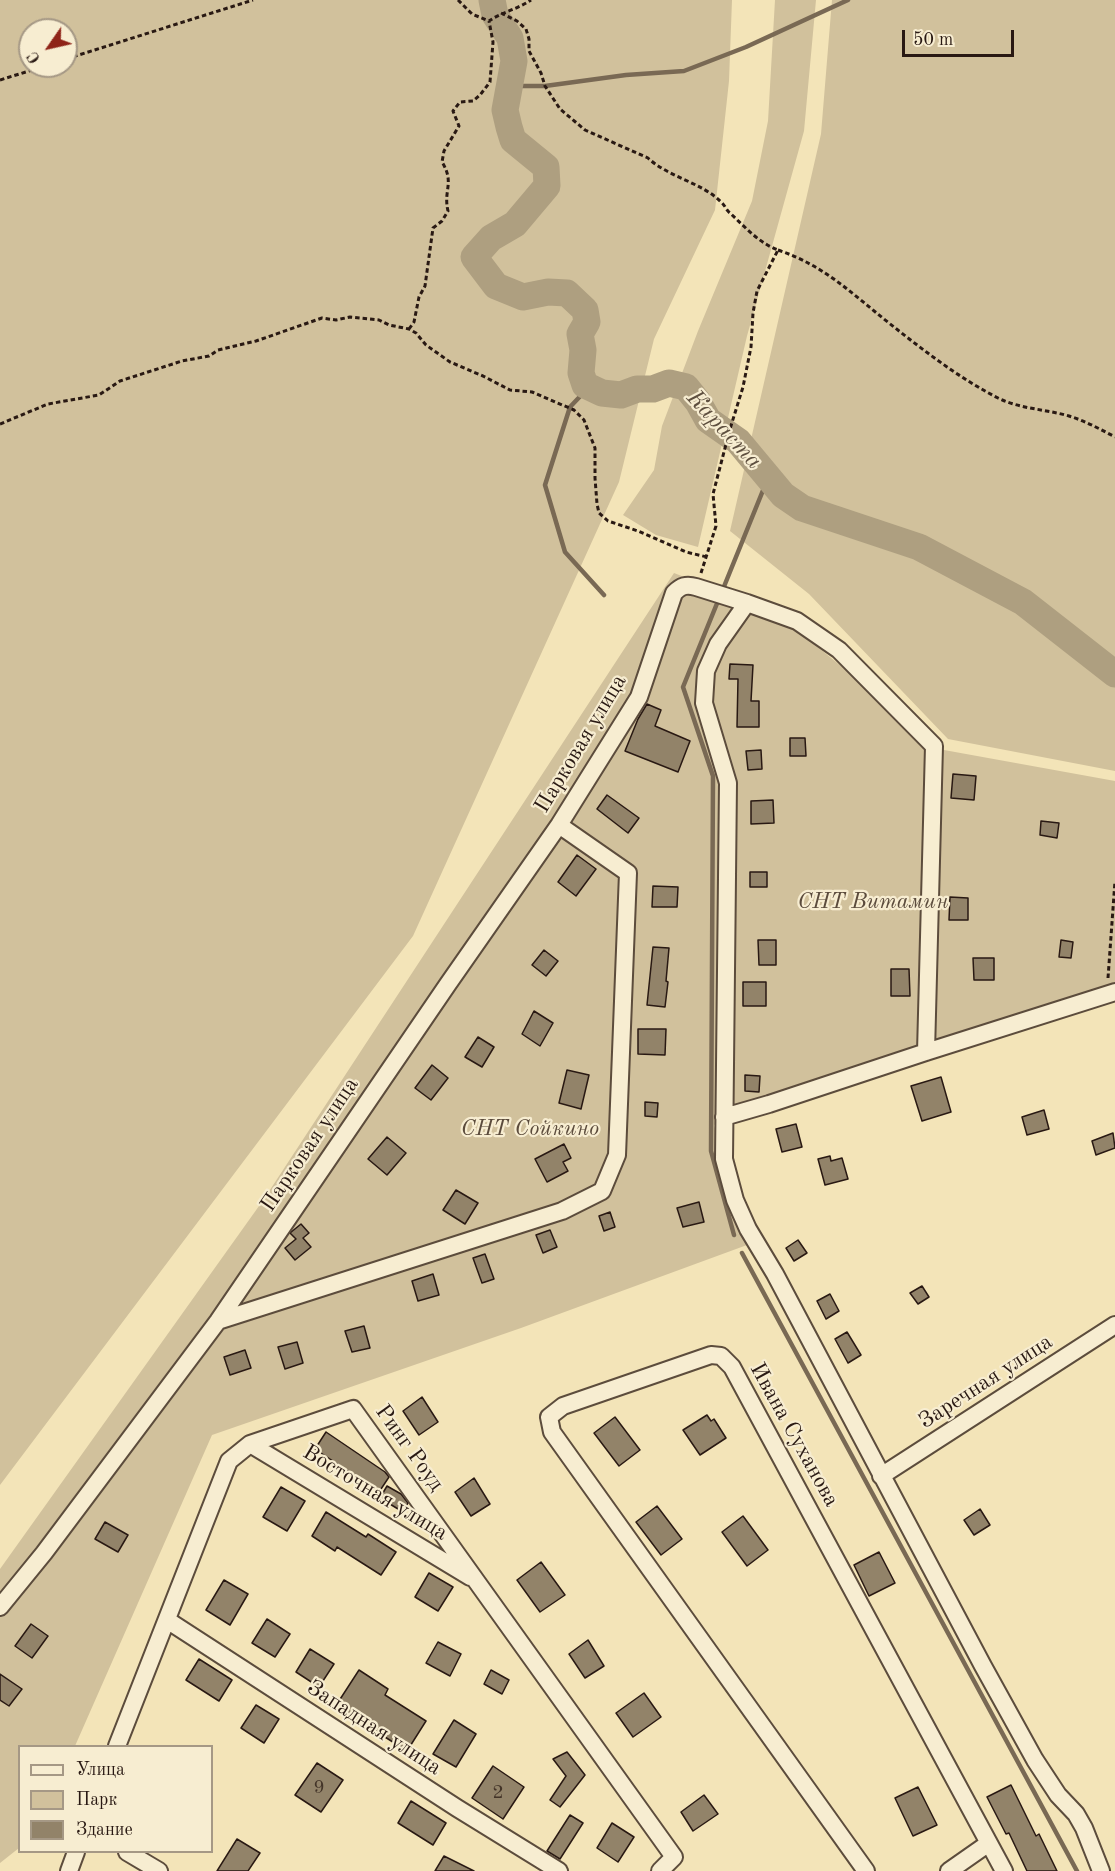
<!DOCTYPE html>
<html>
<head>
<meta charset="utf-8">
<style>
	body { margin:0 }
	#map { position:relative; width:1115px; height:1871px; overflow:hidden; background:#f3e4b8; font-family:"Old Standard TT",serif }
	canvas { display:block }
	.legend { position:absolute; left:18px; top:1745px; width:195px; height:108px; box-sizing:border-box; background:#f7edd1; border:2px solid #a59885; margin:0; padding:8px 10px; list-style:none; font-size:18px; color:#291913 }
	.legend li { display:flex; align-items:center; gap:12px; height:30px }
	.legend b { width:30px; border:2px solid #a59885 }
	.north { position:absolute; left:18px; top:18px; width:60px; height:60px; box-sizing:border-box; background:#f7edd1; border:2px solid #a59885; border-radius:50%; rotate:236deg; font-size:16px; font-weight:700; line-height:24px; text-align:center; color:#291913 }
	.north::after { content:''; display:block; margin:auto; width:21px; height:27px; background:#8f2418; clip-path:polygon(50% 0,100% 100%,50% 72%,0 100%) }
	.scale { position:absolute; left:902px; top:30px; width:112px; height:27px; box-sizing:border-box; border:3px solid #291913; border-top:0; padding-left:8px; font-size:18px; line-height:21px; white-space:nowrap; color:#291913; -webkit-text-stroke:4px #f7edd1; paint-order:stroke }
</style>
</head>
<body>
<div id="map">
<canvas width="1115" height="1871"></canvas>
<ul class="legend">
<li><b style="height:8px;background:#f7edd1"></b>Улица</li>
<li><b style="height:16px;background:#d1c19c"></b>Парк</li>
<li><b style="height:16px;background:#928369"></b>Здание</li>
</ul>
<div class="north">С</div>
<div class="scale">50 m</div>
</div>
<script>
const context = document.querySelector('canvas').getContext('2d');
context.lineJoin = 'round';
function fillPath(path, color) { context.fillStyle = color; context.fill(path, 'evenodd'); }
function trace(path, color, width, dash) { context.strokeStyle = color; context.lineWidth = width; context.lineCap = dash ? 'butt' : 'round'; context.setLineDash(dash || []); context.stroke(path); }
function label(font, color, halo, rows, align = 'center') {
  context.font = font + ' "Old Standard TT",serif'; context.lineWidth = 4.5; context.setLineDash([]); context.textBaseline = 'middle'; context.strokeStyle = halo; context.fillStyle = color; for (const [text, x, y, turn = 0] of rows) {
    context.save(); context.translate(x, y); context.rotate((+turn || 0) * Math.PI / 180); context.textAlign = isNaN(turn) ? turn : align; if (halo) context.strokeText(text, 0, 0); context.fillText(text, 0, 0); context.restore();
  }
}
const green = new Path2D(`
	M0,0H732L729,81L715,210L654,339L619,482L413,936L0,1485ZM30,30H66V66H30Z
	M775,0H816L804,131L747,336L698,547L656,535L623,515L654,470L662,426L698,331L752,201L768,121Z
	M832,0H1115V771L948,739L809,594L730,531L821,134Z
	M674,573L776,613L944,750L1115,781V998L878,1077L714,1125L747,1245L521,1328L212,1435L75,1746H20L19,1848L0,1863V1569L264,1199Z`);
const stream = new Path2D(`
	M511,86H545L626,75L684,71L746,47L848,0
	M589,387L570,407L545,485L565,552L604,595
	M723,589L768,478
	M718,601L683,687L713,776L711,1151L734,1235
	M742,1253L1077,1871`);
const river = new Path2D(`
	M492,0L495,15L510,38L514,61L505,110L509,127L513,140L546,167L547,186L515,224L491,238L474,257L496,286L523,297L548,292L567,293L585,310L587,322L580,334L583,350L581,373L585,385L602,393L621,395L637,389H653L669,383L686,387L698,402L708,420L738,441L783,495L802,508L919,547L1023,602L1115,674`);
const building = new Path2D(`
	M730,664L753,665L751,701H759V727H737L738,679H729Z
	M647,704L661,710L655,726L690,741L678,772L625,751L638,719Z
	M790,738H805L806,756H790Z
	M761,750L762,769L748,770L746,751Z
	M953,774L976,776L974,800L951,798Z
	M607,795L639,818L628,833L597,809Z
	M773,800L774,823L751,824V801Z
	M1041,821L1059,823L1057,838L1040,835Z
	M577,855L596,869L576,896L558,882Z
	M750,872H767V887H750Z
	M653,886L678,887L677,907H652Z
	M950,897L968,898V920H949Z
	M758,940H776V965H759Z
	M1061,940L1073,942L1071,958L1059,957Z
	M653,947L669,948L666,981L668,982L665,1007L647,1005Z
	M544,950L558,961L546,976L532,965Z
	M973,958H994V980H974Z
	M891,969H909L910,996H891Z
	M743,982H766V1006H743Z
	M534,1011L553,1023L540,1046L522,1034Z
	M638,1029H666L665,1055L638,1054Z
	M478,1037L494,1047L482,1067L465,1057Z
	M432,1065L448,1078L431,1100L415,1088Z
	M567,1070L589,1075L581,1109L559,1103Z
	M745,1075L760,1076L759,1092L745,1091Z
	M941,1077L951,1112L922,1121L911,1086Z
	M645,1102L658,1103L657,1117L645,1116Z
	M1044,1110L1049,1129L1027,1135L1022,1117Z
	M796,1124L802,1147L782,1152L776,1129Z
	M1113,1133L1115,1148L1096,1155L1092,1141Z
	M387,1137L406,1153L387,1175L368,1159Z
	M564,1144L571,1158L563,1162L568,1171L547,1182L535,1159Z
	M830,1156L831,1161L842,1158L848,1179L825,1185L818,1159Z
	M456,1190L478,1203L465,1224L443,1210Z
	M699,1202L704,1222L683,1227L677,1208Z
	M610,1212L615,1227L604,1231L599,1216Z
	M301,1224L309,1233L303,1238L311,1247L295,1260L285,1248L296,1239L290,1233Z
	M550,1230L557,1247L543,1253L536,1235Z
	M798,1240L807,1253L794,1261L786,1248Z
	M485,1254L494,1279L482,1283L473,1258Z
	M433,1274L439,1295L418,1301L412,1281Z
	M922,1286L929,1297L918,1304L910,1293Z
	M830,1294L839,1311L826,1319L817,1301Z
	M364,1326L370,1348L352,1352L345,1331Z
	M847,1332L861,1355L848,1363L835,1339Z
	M297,1342L303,1363L285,1369L278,1347Z
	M245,1350L251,1368L230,1375L224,1357Z
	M422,1397L438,1422L419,1435L403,1411Z
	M707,1415L711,1421L714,1419L726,1438L700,1455L683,1430Z
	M615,1417L640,1450L619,1466L594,1433Z
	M326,1432L385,1472L389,1477L379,1492L315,1449Z
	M474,1478L490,1504L471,1516L455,1492Z
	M387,1486L401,1494L408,1503L403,1512L380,1498Z
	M281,1487L305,1501L287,1531L263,1517Z
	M657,1506L682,1539L661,1555L636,1522Z
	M980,1509L990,1525L974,1535L964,1520Z
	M326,1512L366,1537L368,1534L396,1552L381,1575L337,1547L335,1551L312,1536Z
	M743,1516L768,1550L747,1566L722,1532Z
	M105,1522L128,1535L118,1552L95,1539Z
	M879,1552L895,1583L869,1596L854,1565Z
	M541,1562L565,1595L540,1612L517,1580Z
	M429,1573L453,1587L438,1611L415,1597Z
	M224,1580L248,1594L230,1625L206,1610Z
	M267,1619L290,1634L275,1657L252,1643Z
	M31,1624L48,1636L32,1658L15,1646Z
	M588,1640L604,1666L585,1678L569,1654Z
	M438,1642L461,1654L450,1676L426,1663Z
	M310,1649L334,1664L319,1687L296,1672Z
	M199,1659L232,1680L219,1701L186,1680Z
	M359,1670L388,1689L385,1695L426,1721L407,1751L366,1725L365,1726L335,1707Z
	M491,1670L509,1680L502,1694L484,1684Z
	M0,1674L22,1689L9,1706L0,1700Z
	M644,1693L661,1717L633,1737L616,1713Z
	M256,1705L279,1719L264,1743L241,1728Z
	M454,1720L476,1734L456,1767L433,1754Z
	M567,1752L585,1775L560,1807L550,1800L566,1776L553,1759Z
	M317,1763L343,1780L321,1812L295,1795Z
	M493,1766L524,1787L503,1819L472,1798Z
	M1011,1785L1036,1836L1039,1834L1057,1871H1027L1009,1833L1006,1834L987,1797Z
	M918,1787L937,1825L913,1836L895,1798Z
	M704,1795L718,1814L693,1831L681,1812Z
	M411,1801L446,1823L433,1845L398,1823Z
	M570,1815L583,1823L560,1859L547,1851Z
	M612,1823L634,1837L618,1862L597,1848Z
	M237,1839L260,1853L248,1871H217Z
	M444,1856L474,1871H435Z`);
const path = new Path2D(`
	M458,0L472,14L489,21C502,12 518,9 531,0
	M501,13L517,21L526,29L529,39V51L541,73L545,86L560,109L585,130L648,158C668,177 703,183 721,202C725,205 726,210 730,213C745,227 759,243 778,250L757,291L753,313L751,347L743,387L730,429L713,494L716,526L701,573
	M66,59L253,0
	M0,80L45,66
	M778,250C825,266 851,293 889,323C923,350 959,378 998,398C1020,409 1045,409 1069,416C1085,421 1100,429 1115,437
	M409,329L414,322L419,297L425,286L433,228L442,221L448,211C443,190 455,183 442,162L444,151L459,126L453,111L460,102L473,101L480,95L490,82L493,42L489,21
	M0,424L48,404L99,395L120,381L182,361L209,356L218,350L256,341L322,318L336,320L350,317L379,320L389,325L409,329L416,333L426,345L450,362L483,376L510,390L532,392L574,410L584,420L595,448V478L597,504L599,513L608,521L638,531L686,552L707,557
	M1108,978L1115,881`);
const minor = new Path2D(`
	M747,603L797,621L839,650L934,746L926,1052
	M724,1117L769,1104L926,1052L1115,992
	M218,1321L562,1211L602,1191L617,1155L628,873L559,825
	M250,1444L470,1577
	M881,1476L1115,1325
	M0,1607L44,1553L218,1321L448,984L559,825L639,697L674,593C681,586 686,584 696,587L747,603L718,644L706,671L704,703L728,783L724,1159L735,1200L748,1229L775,1274L983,1666L1035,1760L1058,1795L1076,1814L1084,1828L1101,1871
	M167,1620L457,1808L559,1871
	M117,1746L229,1461L250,1444L353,1409L674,1857L660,1871
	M127,1852L159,1871
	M69,1871L76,1852
	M866,1871L552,1432L549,1417L563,1406L711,1355L721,1356L732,1367L1004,1871
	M949,1871L989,1843`);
const numberNames = [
	["9",319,1788],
	["2",498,1793]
];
const streetNames = [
	["Парковая улица",581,744,-59],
	["Парковая улица",310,1145,-56],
	["Заречная улица",986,1382,-33],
	["Ивана Суханова",794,1435,61],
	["Ринг Роуд",409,1448,54],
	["Восточная улица",375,1493,31],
	["Западная улица",374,1728,33]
];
const parkNames = [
	["СНТ Витамин",873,902],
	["СНТ Сойкино",530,1129]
];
const waterNames = [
	["Караста",724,430,47]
];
fillPath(green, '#d1c19c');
trace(stream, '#796954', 4.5);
trace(river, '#ae9f80', 27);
fillPath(building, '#928369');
trace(building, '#291913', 1.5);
trace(minor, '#5c4c3c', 20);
trace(path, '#291913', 3, [4.5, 3]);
trace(minor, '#f7edd1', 16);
label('20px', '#433428', null, numberNames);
label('22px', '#291913', '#f7edd1', streetNames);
label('italic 22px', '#5b4b3c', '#f7edd1', parkNames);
label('italic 24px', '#5e4f3f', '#f7edd1', waterNames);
</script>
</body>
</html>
